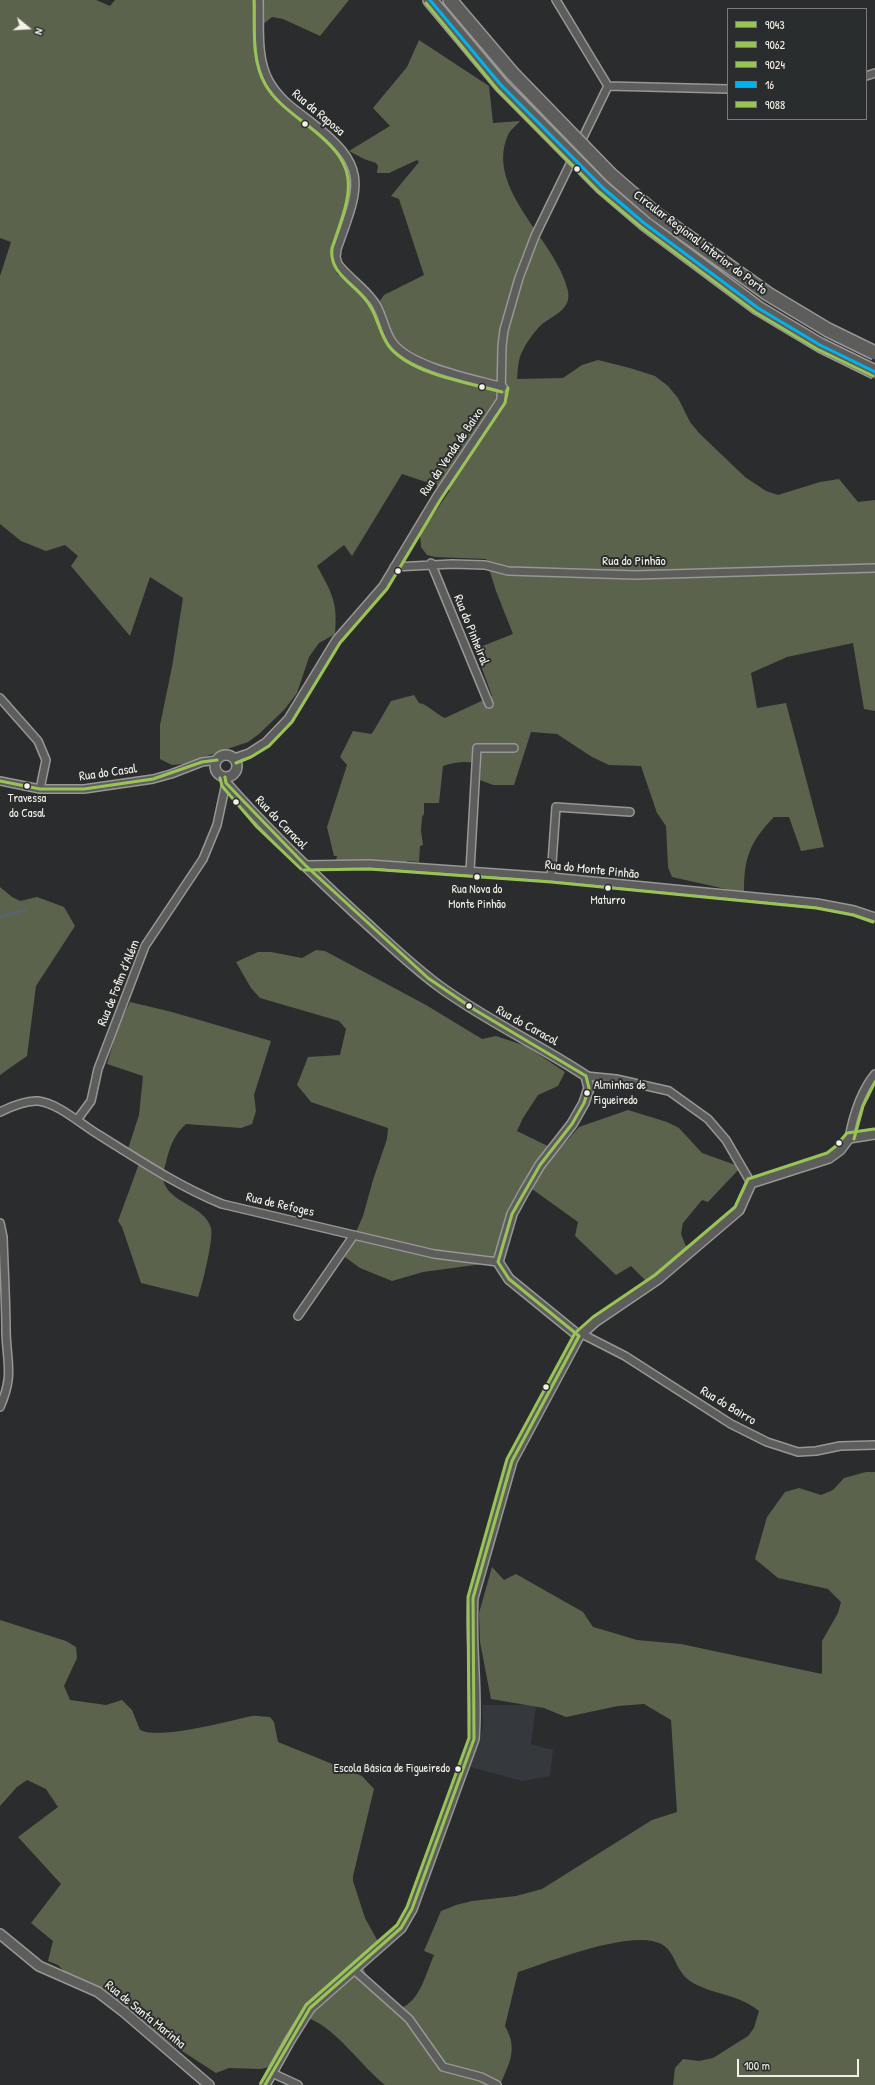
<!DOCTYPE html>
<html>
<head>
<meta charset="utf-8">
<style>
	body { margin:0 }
	#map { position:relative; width:875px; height:2085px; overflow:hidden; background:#2b2c2d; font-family:"Patrick Hand",sans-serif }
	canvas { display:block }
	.legend { position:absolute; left:727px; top:8px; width:140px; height:112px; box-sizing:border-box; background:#2a2d2e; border:1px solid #7b7b78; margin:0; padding:5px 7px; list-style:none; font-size:12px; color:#f4f1e8 }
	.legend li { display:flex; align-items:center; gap:8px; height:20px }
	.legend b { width:20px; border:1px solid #7b7b78 }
	.north { position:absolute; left:8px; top:8px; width:40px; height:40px; -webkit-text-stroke:3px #2a2d2e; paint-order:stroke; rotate:108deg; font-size:11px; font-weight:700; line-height:16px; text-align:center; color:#f4f1e8 }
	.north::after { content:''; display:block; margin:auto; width:14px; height:18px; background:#f4f1e8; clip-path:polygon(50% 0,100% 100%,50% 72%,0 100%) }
	.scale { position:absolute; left:737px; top:2059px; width:122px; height:18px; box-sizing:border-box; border:2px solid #f4f1e8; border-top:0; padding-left:5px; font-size:12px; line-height:14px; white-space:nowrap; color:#f4f1e8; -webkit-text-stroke:3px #2a2d2e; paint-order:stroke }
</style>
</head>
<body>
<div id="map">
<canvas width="875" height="2085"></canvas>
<ul class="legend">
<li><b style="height:5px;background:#98c455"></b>9043</li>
<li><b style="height:5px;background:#98c455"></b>9062</li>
<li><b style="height:5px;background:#98c455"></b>9024</li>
<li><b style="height:5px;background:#00b3ef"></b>16</li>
<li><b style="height:5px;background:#98c455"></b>9088</li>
</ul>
<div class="north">N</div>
<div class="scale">100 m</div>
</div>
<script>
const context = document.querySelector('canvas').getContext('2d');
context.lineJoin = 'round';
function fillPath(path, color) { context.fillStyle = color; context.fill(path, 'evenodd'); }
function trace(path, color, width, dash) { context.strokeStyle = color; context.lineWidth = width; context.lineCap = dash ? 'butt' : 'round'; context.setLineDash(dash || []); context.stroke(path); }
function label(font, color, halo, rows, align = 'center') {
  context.font = font + ' "Patrick Hand",sans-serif'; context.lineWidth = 4; context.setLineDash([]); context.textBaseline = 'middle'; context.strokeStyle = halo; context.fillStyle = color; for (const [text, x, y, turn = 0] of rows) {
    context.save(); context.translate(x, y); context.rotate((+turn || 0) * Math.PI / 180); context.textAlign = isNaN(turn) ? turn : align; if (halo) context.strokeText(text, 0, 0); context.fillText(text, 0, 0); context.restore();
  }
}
const built = new Path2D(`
	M482,1705H536L531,1744L553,1750L550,1776L522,1781L470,1767L483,1728Z`);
const green = new Path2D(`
	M0,0H96L110,6L115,0H349L320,36L283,19L272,17L261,26L260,52L269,85L343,147L357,172L356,203L337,245V274L345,276L377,305L384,295L424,275L399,199L391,196L419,162L417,160L389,173H377L378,166L376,163L364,159L349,151L390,126L373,108L407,67L419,40L489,86L493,123L520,121C517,125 510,130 508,135C484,190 557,240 568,291C572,311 550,316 539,327C533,334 526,343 522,352C518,359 518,370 517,379L563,378L582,365L598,360L630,368L655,376L668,386L678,398L690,422L699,433L745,477L766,491L778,495L820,482L839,479L858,502L875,500V711L864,709L853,643L787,657L751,673L757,708L786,703L824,847L801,851L789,817H774C749,843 744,858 744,893L672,877L668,867L666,826L657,813L641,766L609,765L592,757L557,734L531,732L514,785H493L480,780L481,765C469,760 456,762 443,766L439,803H424V814L422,817L421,831L423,845L420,846L419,862L407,861L406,867L335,865L337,856H334L327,827L347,765L340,757L353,731L371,734L373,732L391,701L414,695L419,703C428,704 435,714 445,718L492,696L475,649L513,634L496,591L486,559L435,557L427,555L421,547L420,535L450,490L402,474L352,556L344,545L317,566C332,593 338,603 335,634L319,643L309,657L297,693L284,710L259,734L248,742L183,764L172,765L160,759V725L172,667L183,598L150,577L130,636L71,566L78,556L65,545L46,551L21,541L0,524V276L11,242L0,238Z
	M0,887L12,897L20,901L37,897L64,907L75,926L36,986L27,1056L0,1075Z
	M316,950L325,951L426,1005L482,1039L496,1036L526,1046L565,1072L558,1086L538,1095L523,1118L517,1131L558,1151L579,1127L628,1110L667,1122L679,1128L702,1153L741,1167L708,1202L702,1200L683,1223L681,1234L687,1249L647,1282L631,1266L616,1275L575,1236L578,1222L525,1184L506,1250L497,1262L423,1272L392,1281L360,1268L345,1257L363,1216L373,1180L387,1139L388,1128L311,1102L297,1085L308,1057L340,1055L346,1029L339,1021L260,998L251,988L236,962L258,952H271L302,958Z
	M130,1002L172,1012L271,1041L254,1095L256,1111L252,1124L241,1128L186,1124C175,1134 171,1144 167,1158C166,1164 162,1173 163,1179C168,1204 204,1204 211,1228C214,1237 202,1287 198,1297L141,1283L122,1227L118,1221L140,1161L127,1152L139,1115L143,1076L107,1064L118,1027Z
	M866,1472H875V2085H673L675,2068L683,2059L699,2061L713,2058L748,2036L754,2028L759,2011C736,1993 718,1996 695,1984C675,1974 677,1954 663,1945C636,1927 548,1962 518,1972L505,2026C518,2049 510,2062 500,2085H385C361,2066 336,2028 308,2018L272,2066L261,2069L229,2068L216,2073L162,2038L93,1986L65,1972L58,1965L48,1961L53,1941L31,1923L61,1884L18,1837L58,1807L46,1789L27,1780L17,1787L0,1806V1620L66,1641L76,1647L77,1658L64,1686L70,1700L106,1705L122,1700L132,1710L140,1730C160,1740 229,1721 252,1716C256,1715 265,1717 270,1717L274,1722L278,1742L362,1776L374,1789L353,1876V1881L365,1918L381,1947L363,1967L368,1980L384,1991L401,2008C420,2001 426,1973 434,1955L424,1951L441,1911L456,1905L472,1901L516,1896L542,1889L652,1820L677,1812L671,1720L644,1704L618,1706L566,1717L544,1708L491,1699L480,1642L479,1613L492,1567L504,1580L516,1574L583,1612L593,1627L607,1631L637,1640L681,1644L822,1674V1641L838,1613L841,1602L828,1589L778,1578L755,1559L767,1517L785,1492L799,1488L821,1495L833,1490L844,1478Z`);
const stream = new Path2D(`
	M0,917L25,910`);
const minor = new Path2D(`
	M259,0C260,26 256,57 269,81C279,99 294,109 310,121C370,167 360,185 337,249L336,257L338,264C348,277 362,286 372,299C383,311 383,330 393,343C411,367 474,379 503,387
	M556,0L608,86
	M866,76L875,73
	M608,86L728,89
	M431,563L489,704
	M394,567L452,564L485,565L508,571L635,575L875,568
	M0,698L38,741L46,760L40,789
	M234,758L249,753L266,742L288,719L336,640L383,586L437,496L501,400L502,346L504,330L519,278L535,236L608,86
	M0,781L40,789H84L153,779L171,774L202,762L217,760
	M304,865L369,864L551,877L817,903L854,910L875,917
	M470,871L477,748H514
	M551,877L556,807L630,812
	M586,1076L616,1079L669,1091L708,1119L726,1140L751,1183
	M0,1112C10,1107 26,1100 38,1101C58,1103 82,1125 99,1135C139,1160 178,1186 222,1204L434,1254L498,1262
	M77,1120L91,1101L98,1069L145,946L203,859L217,825L226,783
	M849,1138C853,1117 861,1091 875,1074
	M0,1223L3,1237C4,1269 6,1301 6,1332C7,1364 14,1375 0,1407
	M298,1316L354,1235
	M582,1334L625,1356L731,1424L767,1442L798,1452L816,1451L840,1446L875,1445
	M353,1969L409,2019L443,2067L481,2077L497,2085
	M272,2073L298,2085`);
const tertiary = new Path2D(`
	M215 766a11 11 0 1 1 22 0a11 11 0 1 1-22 0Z
	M225,777L226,783C266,829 310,871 354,912C382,937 409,964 439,986C485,1020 538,1044 586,1076L589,1088L584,1103L572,1124L540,1165L524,1192L512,1214L498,1262L509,1279L579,1336
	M0,1934L39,1966L98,1992L124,2012L209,2085
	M265,2085L290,2040L310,2008L401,1928L412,1909L474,1739C478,1692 470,1645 473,1598L512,1461L579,1336L596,1321L658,1279L739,1210L751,1183L829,1158L840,1150L849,1138L875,1134`);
const motorway = new Path2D(`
	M430,0L501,85
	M450,0L512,73`);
const motorwayBridge = new Path2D(`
	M512,73L611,175L656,214L768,294L828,330L875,353
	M501,85L603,188L644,223L758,308L820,345L875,372`);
const bus1 = new Path2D(`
	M225,777L226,783L305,865L428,978L475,1010L586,1076L589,1088L584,1103L572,1124L540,1165L512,1214L498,1262L509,1279L579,1336
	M0,781L40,789H84L153,779L202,762L217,760
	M265,2085L310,2008L401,1928L412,1909L474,1739L473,1598L512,1461L579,1336`);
const bus2 = new Path2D(`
	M254,0C255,28 251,59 265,84C274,100 289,111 303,122C362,166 354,185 332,248C329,272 351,282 365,299C377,312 378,330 388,345C409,374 469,383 502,392
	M236,763L251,757L269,746L292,722L340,643L387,589L441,499L505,403L508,388
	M220,778L222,786L257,827L301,869
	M304,870L369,869L551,882L816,908L853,915L873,922
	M854,1139L863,1106L875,1082`);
const bus3 = new Path2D(`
	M261,2083L306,2005L397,1925L407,1907L469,1738L468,1597L507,1459L575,1333L593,1317L655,1275L735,1207L748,1179L827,1153L836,1146L847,1133L874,1129`);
const bus4 = new Path2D(`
	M430,0L501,85L603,188L644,223L758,308L820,345L875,372`);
const bus5 = new Path2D(`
	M426,3L497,89L599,192L641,227L755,312L817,349L873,376`);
const markers = [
	[305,124,3.5,"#f4f1e8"],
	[577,169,3.5,"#f4f1e8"],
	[482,387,3.5,"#f4f1e8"],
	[398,571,3.5,"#f4f1e8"],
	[27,786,3.5,"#f4f1e8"],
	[236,802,3.5,"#f4f1e8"],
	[477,877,3.5,"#f4f1e8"],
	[608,888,3.5,"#f4f1e8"],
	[469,1006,3.5,"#f4f1e8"],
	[587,1093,3.5,"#f4f1e8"],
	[839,1143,3.5,"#f4f1e8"],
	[546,1387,3.5,"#f4f1e8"],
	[458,1769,3.5,"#f4f1e8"]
];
const busNames = [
	["Travessa",27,799],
	["do Casal",27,814],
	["Rua Nova do",477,890],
	["Monte Pinhão",477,905],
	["Maturro",608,901],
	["Alminhas de",594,1086,"left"],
	["Figueiredo",594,1101,"left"],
	["Escola Básica de Figueiredo",450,1769,"right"]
];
const streetNames = [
	["Rua da Raposa",318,113,40],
	["Circular Regional Interior do Porto",700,243,37],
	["Rua da Venda de Baixo",452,452,-56],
	["Rua do Pinhão",634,562],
	["Rua do Pinheiral",471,630,68],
	["Rua do Casal",108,773,-8],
	["Rua do Caracol",281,823,46],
	["Rua do Monte Pinhão",592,870,6],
	["Rua de Fofim d´Além",119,983,-68],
	["Rua do Caracol",527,1026,29],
	["Rua de Refoges",280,1205,13],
	["Rua do Bairro",728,1406,31],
	["Rua de Santa Marinha",145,2015,39]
];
fillPath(built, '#35393e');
fillPath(green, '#5c634d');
trace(stream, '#556672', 2.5);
trace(minor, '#979796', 10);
trace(tertiary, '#979796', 12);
trace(motorway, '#979796', 16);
trace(minor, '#5d5d5c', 7);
trace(tertiary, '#5d5d5c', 9);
trace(motorway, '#5d5d5c', 13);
trace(motorwayBridge, '#979796', 16, []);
trace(motorwayBridge, '#5d5d5c', 13);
trace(bus1, '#98c455', 3);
trace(bus2, '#98c455', 3);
trace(bus3, '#98c455', 3);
trace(bus4, '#00b3ef', 3);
trace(bus5, '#98c455', 3);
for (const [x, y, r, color] of markers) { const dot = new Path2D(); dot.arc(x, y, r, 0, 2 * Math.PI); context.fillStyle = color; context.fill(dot); trace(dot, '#2a2d2e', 1.5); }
label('12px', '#f4f1e8', '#2a2d2e', busNames);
label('13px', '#f4f1e8', '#2a2d2e', streetNames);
</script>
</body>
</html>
